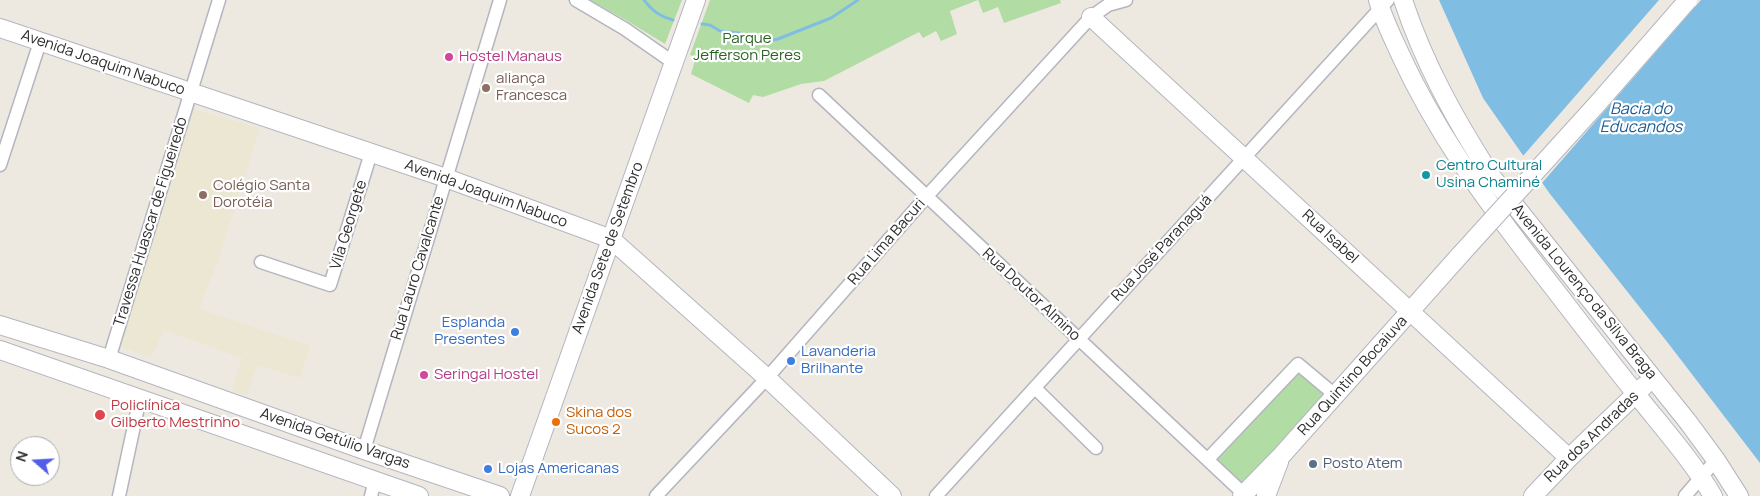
<!DOCTYPE html>
<html>
<head>
<meta charset="utf-8">
<style>
	body { margin:0 }
	#map { position:relative; width:1760px; height:496px; overflow:hidden; background:#ede9e1; font-family:Manrope,sans-serif }
	canvas { display:block }
	.north { position:absolute; left:10px; top:436px; width:50px; height:50px; box-sizing:border-box; background:#fff; border:1px solid #ababab; border-radius:50%; rotate:289deg; font-size:14px; font-weight:700; line-height:20px; text-align:center; color:#2d2d2d }
	.north::after { content:''; display:block; margin:auto; width:18px; height:22px; background:#535ee8; clip-path:polygon(50% 0,100% 100%,50% 72%,0 100%) }
</style>
</head>
<body>
<div id="map">
<canvas width="1760" height="496"></canvas>
<div class="north">N</div>
</div>
<script>
const context = document.querySelector('canvas').getContext('2d');
context.lineJoin = 'round';
function fillPath(path, color) { context.fillStyle = color; context.fill(path, 'evenodd'); }
function trace(path, color, width, dash) { context.strokeStyle = color; context.lineWidth = width; context.lineCap = dash ? 'butt' : 'round'; context.setLineDash(dash || []); context.stroke(path); }
function label(font, color, halo, rows, align = 'center') {
  context.font = font + ' Manrope,sans-serif'; context.lineWidth = 4.5; context.setLineDash([]); context.textBaseline = 'middle'; context.strokeStyle = halo; context.fillStyle = color; for (const [text, x, y, turn = 0] of rows) {
    context.save(); context.translate(x, y); context.rotate((+turn || 0) * Math.PI / 180); context.textAlign = isNaN(turn) ? turn : align; if (halo) context.strokeText(text, 0, 0); context.fillText(text, 0, 0); context.restore();
  }
}
const education = new Path2D(`
	M193,109L260,128L218,261L199,309L310,346L300,378L257,365L247,395L232,391L242,358L164,330L151,358L120,346Z`);
const green = new Path2D(`
	M590,0H682L665,44L624,19Z
	M710,0H978L950,11L957,34L941,41L936,31L923,38L919,32L824,81L801,84L763,97L753,95L749,103L691,74L696,57L690,55Z
	M978,0H1060L1061,3L1004,23L998,7L983,13Z
	M1299,364L1328,391L1244,485L1214,458Z`);
const water = new Path2D(`
	M1439,0H1760V463L1668,343L1550,194L1483,98Z`);
const pier = new Path2D(`
	M1659,0H1701L1542,183L1523,156Z`);
const stream = new Path2D(`
	M644,0C651,10 660,17 673,20
	M702,24L710,25L720,31L739,33L757,43L778,39L831,18L858,0`);
const street = new Path2D(`
	M576,0L625,29L674,63
	M819,95L1244,494
	M0,165L40,42
	M261,262L330,285L371,153
	M109,359L219,0
	M1035,388L1096,448
	M364,450L500,0
	M1208,459L1298,364L1335,395
	M119,496L140,398
	M371,496L375,481
	M656,496L767,378L927,196L1091,17L1108,5L1126,0
	M936,496L1388,0
	M1685,496L1716,460`);
const secondary = new Path2D(`
	M1378,0C1383,19 1393,38 1401,56C1435,130 1482,195 1531,259C1566,304 1600,349 1636,394C1662,427 1691,459 1713,496
	M1403,0C1424,64 1456,121 1492,177L1688,422L1716,460L1739,496
	M1091,17L1569,458
	M0,28L446,178L611,239L767,378L892,496
	M0,325L109,359L364,450L500,496
	M0,350L419,496
	M520,496L696,0
	M1242,496L1282,455L1461,254
	M1266,496L1279,462
	M1533,496L1569,458L1644,386`);
const secondaryBridge = new Path2D(`
	M1461,254L1598,103L1688,0`);
const markers = [
	[449,57,5,"#d1479c"],
	[486,88,5,"#8d6e63"],
	[1426,175,5,"#0f9aa8"],
	[203,195,5,"#8d6e63"],
	[515,332,5,"#3f7fe0"],
	[791,361,5,"#3f7fe0"],
	[424,375,5,"#d1479c"],
	[100,415,6,"#e0444e"],
	[556,422,5,"#e8710a"],
	[1313,464,5,"#5c6f8a"],
	[488,469,5,"#3f7fe0"]
];
const parkNames = [
	["Parque",747,39],
	["Jefferson Peres",747,56]
];
const hotelNames = [
	["Hostel Manaus",459,57],
	["Seringal Hostel",434,375]
];
const streetNames = [
	["Avenida Joaquim Nabuco",103,63,19],
	["Avenida Joaquim Nabuco",486,194,20],
	["Travessa Huascar de Figueiredo",151,222,-73],
	["Vila Georgete",349,225,-73],
	["Rua Isabel",1330,237,43],
	["Rua Lima Bacuri",887,242,-49],
	["Avenida Sete de Setembro",608,248,-70],
	["Rua José Paranaguá",1162,248,-47],
	["Rua Lauro Cavalcante",418,268,-73],
	["Avenida Lourenço da Silva Braga",1584,292,51],
	["Rua Doutor Almino",1031,295,43],
	["Rua Quintino Bocaiuva",1353,376,-48],
	["Rua dos Andradas",1592,437,-44],
	["Avenida Getúlio Vargas",335,439,19]
];
const educationNames = [
	["aliança",496,79],
	["Francesca",496,96],
	["Colégio Santa",213,186],
	["Dorotéia",213,203]
];
const cultureNames = [
	["Centro Cultural",1436,166],
	["Usina Chaminé",1436,183]
];
const shopNames = [
	["Esplanda",505,323,"right"],
	["Presentes",505,340,"right"],
	["Lavanderia",801,352],
	["Brilhante",801,369],
	["Lojas Americanas",498,469]
];
const healthNames = [
	["Policlínica",111,406],
	["Gilberto Mestrinho",111,423]
];
const foodNames = [
	["Skina dos",566,413],
	["Sucos 2",566,430]
];
const serviceNames = [
	["Posto Atem",1323,464]
];
const waterNames = [
	["Bacia do",1641,110],
	["Educandos",1641,128]
];
fillPath(education, '#ece7d3');
fillPath(green, '#b1dda4');
fillPath(water, '#80bde3');
fillPath(pier, '#ede9e1');
trace(stream, '#80bde3', 3);
trace(street, '#b4b5bf', 15);
trace(secondary, '#b4b5bf', 20);
trace(street, '#fff', 12);
trace(secondary, '#fff', 18);
trace(secondaryBridge, '#b4b5bf', 20, []);
trace(secondaryBridge, '#fff', 18);
for (const [x, y, r, color] of markers) { const dot = new Path2D(); dot.arc(x, y, r, 0, 2 * Math.PI); context.fillStyle = color; context.fill(dot); trace(dot, '#fff', 2); }
label('15px', '#296423', '#fff', parkNames);
label('15px', '#b23c85', '#fff', hotelNames, 'left');
label('15px', '#2d2d2d', '#fff', streetNames);
label('15px', '#785e54', '#fff', educationNames, 'left');
label('15px', '#0d838f', '#fff', cultureNames, 'left');
label('15px', '#366cbe', '#fff', shopNames, 'left');
label('15px', '#be3a42', '#fff', healthNames, 'left');
label('15px', '#c56008', '#fff', foodNames, 'left');
label('15px', '#4e5e75', '#fff', serviceNames, 'left');
label('italic 16px', '#1c5c92', '#fff', waterNames);
</script>
</body>
</html>
